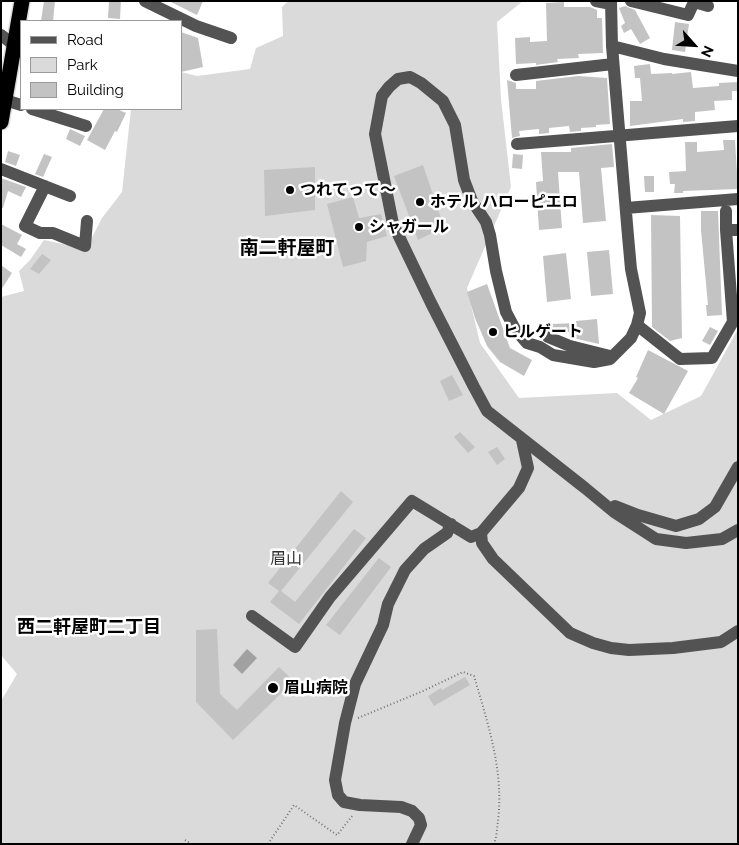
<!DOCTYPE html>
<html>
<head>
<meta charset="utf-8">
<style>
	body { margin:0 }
	#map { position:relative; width:739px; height:845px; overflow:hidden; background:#fff; font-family:Raleway,sans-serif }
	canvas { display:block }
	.frame { position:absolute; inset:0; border:2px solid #000; pointer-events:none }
	.legend { position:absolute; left:20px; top:20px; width:162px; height:90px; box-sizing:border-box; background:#fff; border:1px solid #999; margin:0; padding:6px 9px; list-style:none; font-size:15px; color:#000 }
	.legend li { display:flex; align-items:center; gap:10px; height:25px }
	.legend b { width:25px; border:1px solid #999 }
	.north { position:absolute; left:669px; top:20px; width:50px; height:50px; -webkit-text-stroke:4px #fff; paint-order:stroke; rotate:116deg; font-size:14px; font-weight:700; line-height:20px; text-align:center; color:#000 }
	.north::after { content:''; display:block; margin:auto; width:18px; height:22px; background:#000; clip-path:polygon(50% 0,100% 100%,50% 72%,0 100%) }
</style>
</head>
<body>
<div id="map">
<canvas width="739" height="845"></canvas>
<div class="frame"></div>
<ul class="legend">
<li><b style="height:6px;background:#535353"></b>Road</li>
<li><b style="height:14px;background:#dadada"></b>Park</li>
<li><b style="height:14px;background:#c3c3c3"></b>Building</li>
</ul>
<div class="north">N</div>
</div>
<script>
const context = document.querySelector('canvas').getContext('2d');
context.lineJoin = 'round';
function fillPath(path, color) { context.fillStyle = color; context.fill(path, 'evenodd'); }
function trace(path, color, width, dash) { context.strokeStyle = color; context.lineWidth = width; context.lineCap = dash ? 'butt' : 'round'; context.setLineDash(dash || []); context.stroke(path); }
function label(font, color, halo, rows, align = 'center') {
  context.font = font + ' Raleway,"Noto Sans JP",sans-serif'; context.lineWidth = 5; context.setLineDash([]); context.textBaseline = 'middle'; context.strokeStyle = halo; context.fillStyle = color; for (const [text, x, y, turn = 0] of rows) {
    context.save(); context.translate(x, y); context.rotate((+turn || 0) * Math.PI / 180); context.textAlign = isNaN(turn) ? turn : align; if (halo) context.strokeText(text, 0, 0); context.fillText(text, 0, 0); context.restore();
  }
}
const green = new Path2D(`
	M288,1H523L497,22L501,99L511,187L467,288L480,343L519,398L617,393L651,420L701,396L738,329V844H1V701L17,674L1,655V297L24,291L19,271L30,260L44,240L86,249L102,218L122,192L131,109H181V72L197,76L250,69L256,48L283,36L282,7Z`);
const water = new Path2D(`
	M247,649L257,658L242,674L233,665Z`);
const building = new Path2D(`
	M44,1H55L53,21H41Z
	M109,1H121L120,19L108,18Z
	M169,1H203L197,15Z
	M564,2V7H590L597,10V18H602L603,53L578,54L579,58L557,59L558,62L536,65V63L516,64L515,38L530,37V42L547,41L546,3Z
	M625,6L635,10L650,38L640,44L631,29L624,33L621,26L625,23L619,8Z
	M675,22L689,24L685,52L672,50Z
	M181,32L198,38L203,67L181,72Z
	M650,64L651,74L672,73V74L691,72L693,88L719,86V83L738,82V91H732V100L714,101L715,110L695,112V121L683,122V119L630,126V101H642L640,78H635L634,66Z
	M578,76L607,78L610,124L596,125V127L581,128V131L570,132L569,126L549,128V133L539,134V129L519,131L520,136L512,138L507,80L516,83V89H536V81Z
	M104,109H117L126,113L117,132L115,131L105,150L87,140Z
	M70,129L85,136L80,146L66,139Z
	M723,140H735L738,189L683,191V193H674L675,184H670L669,172L686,171L685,142H697V152L724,150Z
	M612,144L614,167L601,168L606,221L583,223L579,172H558L562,228L539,230L536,182L543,181L541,152H571V148Z
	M8,151L20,155L16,166L5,162Z
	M44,154L52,157L43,177L35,174Z
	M513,154L523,155L522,169L512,168Z
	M423,165L444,227L418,240L394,176Z
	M315,167V210L265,216L264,170Z
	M644,176H654V192H645Z
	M1,178L26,187L21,197L8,191L3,208H1Z
	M353,197L359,218L381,214L387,236L367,242L366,261L343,267L327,204Z
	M701,211H718L722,315L707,316L706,305H708L701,230Z
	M651,215L680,216L682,338L670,341L652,327Z
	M1,224L22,235L17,244L26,249L21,257L1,245Z
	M609,250L613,294L591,296L587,252Z
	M566,253L571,299L547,302L543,256Z
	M42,254L51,260L39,274L30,269Z
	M1,265L12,273L1,290Z
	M487,284L510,348L532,360L524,376L500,362L487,346L475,318L467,292Z
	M597,319L599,344L573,338L569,337V332L559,333L553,330L552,324L576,323V321Z
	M710,327L718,331L710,345L702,341Z
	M648,350L688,371L664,414L629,393L638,378L636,377Z
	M452,375L463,395L449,401L440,381Z
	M460,432L475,447L468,453L454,437Z
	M497,447L505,459L497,465L488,452Z
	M341,491L353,502L281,591L295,602L354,529L366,538L299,624L270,602L279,591L268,583Z
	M379,558L391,567L340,635L326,625Z
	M217,629L220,694L237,710L279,667L294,681L233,740L196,702V630Z
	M465,677L470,685L434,706L428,696L441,688L442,690Z`);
const path = new Path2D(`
	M358,718L423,691L463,672L474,676C488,724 504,771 498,821C497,828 497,836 494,844
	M185,840L191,844
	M268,844L294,805L337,835L353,815`);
const minor = new Path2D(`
	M145,1L196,26L231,38
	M596,1L611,4
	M611,1L612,46L628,236L631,269L640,313L637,325L631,338L610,359L594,362L553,355L540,347L527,343L515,329L506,312L496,271L490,235L486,222L472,201L464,180L455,125L443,101L421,83L410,77L398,79L389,87L382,96L375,134L393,224L431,303L474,387L487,411L585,488L614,512L656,539L686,543L722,539L738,530
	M631,1L688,15L694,2L708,6
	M1,35L14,45
	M612,46L664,59L738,71
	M516,75L613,64
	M5,100L21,105
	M32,109L86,126
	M517,144L738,126
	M1,169L70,196
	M45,186L25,226L40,233H53L85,246L87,221
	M626,208L738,199
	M726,211V230
	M733,322L726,230H738
	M637,325L680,359L712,358L738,313
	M548,337L570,346L610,356
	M615,506L638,515L676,526L699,519L715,507L738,467
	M481,533L482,543L493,559L570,633L593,643L611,648L629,650L673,648L721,642L738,631
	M252,616L295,647L330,597L412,501L471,537L481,533L519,488L528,468L522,440
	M412,844L421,825L419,818L412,811L401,807L360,805L344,802L338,795L335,780L345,723L355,684L383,625L388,604L405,570L424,549L447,533L451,524`);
const highway = new Path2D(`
	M1,122L22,1`);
const markers = [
	[290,190,5,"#000"],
	[420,202,5,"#000"],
	[359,227,5,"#000"],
	[493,332,5,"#000"],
	[273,688,6,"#000"]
];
const poiNames = [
	["つれてって～",300,190],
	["ホテル ハローピエロ",430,202],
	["シャガール",369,227],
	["ヒルゲート",503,332],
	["眉山病院",284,688]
];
const parkNames = [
	["眉山",286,559]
];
const neighbourhoodNames = [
	["西二軒屋町二丁目",89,628]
];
const quarterNames = [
	["南二軒屋町",287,248]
];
fillPath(green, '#dadada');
fillPath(water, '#a1a1a1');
fillPath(building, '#c3c3c3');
trace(highway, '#dbdbdb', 18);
trace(path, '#757575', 2, [1, 2.5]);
trace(minor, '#535353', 12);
trace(highway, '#000', 15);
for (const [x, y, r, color] of markers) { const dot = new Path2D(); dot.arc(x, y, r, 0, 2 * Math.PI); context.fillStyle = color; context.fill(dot); trace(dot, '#fff', 2); }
label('bold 16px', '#000', '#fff', poiNames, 'left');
label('16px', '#313131', '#fff', parkNames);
label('bold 18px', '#000', '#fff', neighbourhoodNames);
label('bold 19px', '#000', '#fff', quarterNames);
</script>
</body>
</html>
